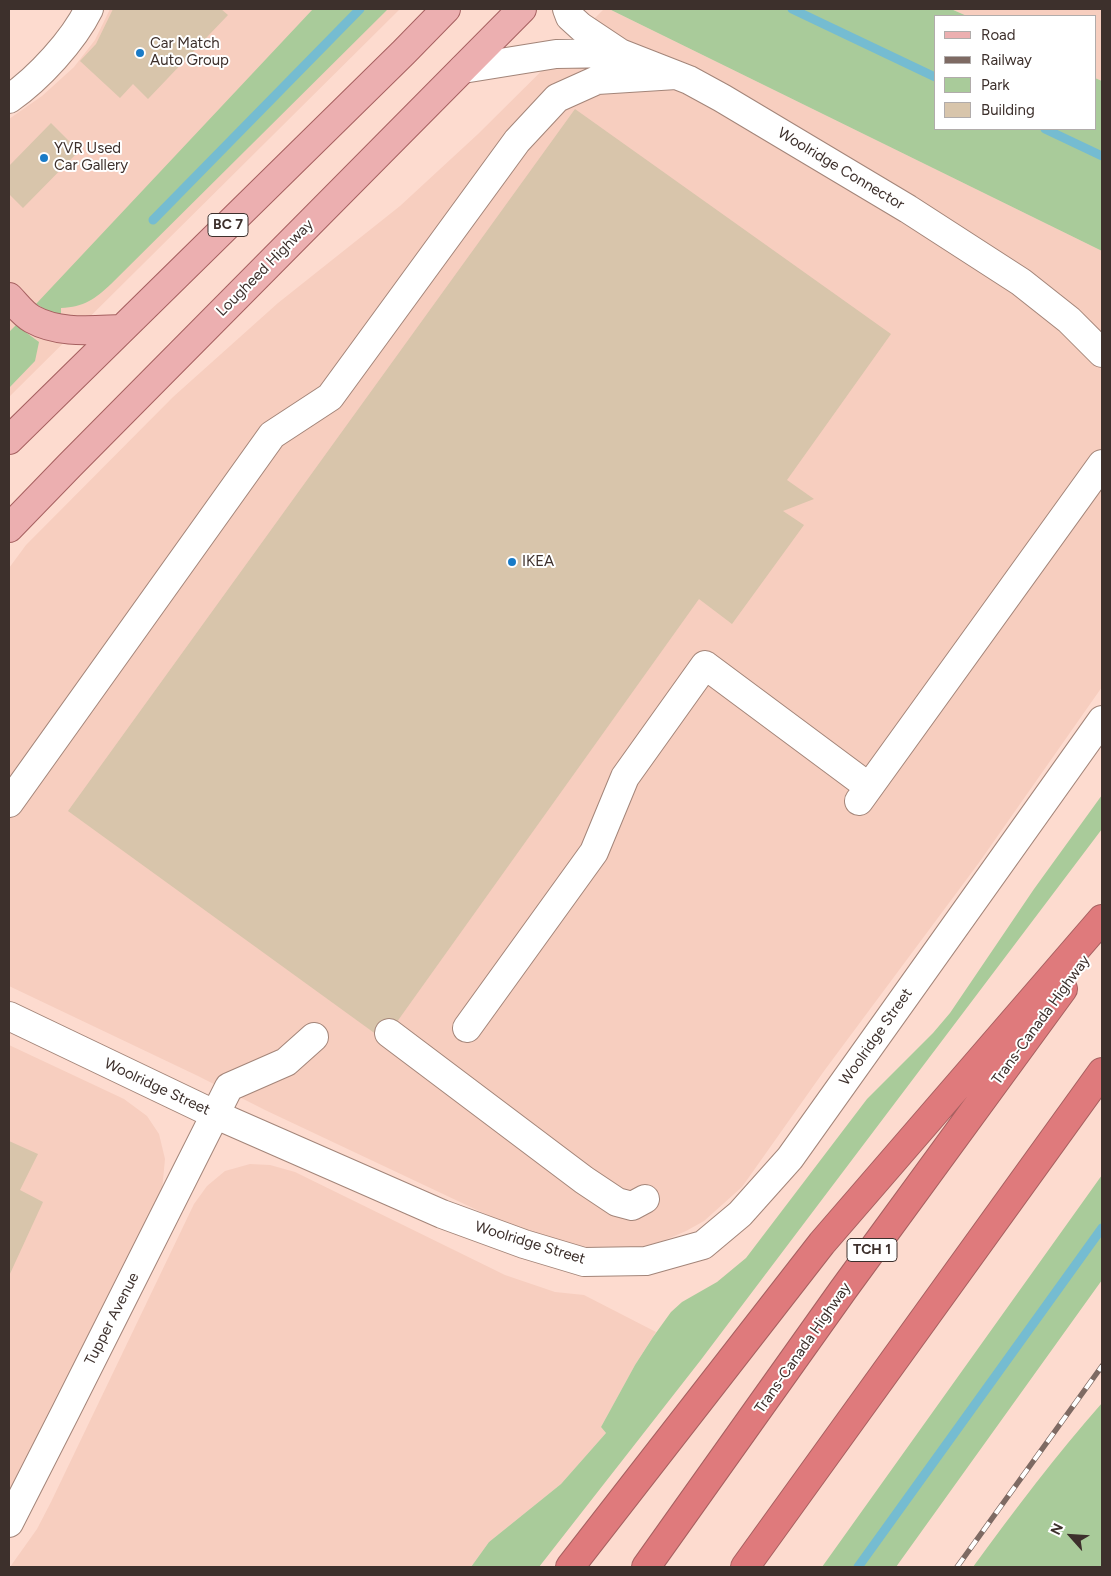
<!DOCTYPE html>
<html>
<head>
<meta charset="utf-8">
<style>
	body { margin:0 }
	#map { position:relative; width:1111px; height:1576px; overflow:hidden; background:#fddbcf; font-family:Figtree,sans-serif }
	canvas { display:block }
	.frame { position:absolute; inset:0; border:10px solid #3d302c; pointer-events:none }
	.legend { position:absolute; left:934px; top:15px; width:162px; height:115px; box-sizing:border-box; background:#fff; border:1px solid #b1acab; margin:0; padding:6px 9px; list-style:none; font-size:15px; color:#3d302c }
	.legend li { display:flex; align-items:center; gap:10px; height:25px }
	.legend b { width:25px; border:1px solid #b1acab }
	.north { position:absolute; left:1046px; top:1511px; width:50px; height:50px; -webkit-text-stroke:4px #fff; paint-order:stroke; rotate:296deg; font-size:14px; font-weight:700; line-height:20px; text-align:center; color:#3d302c }
	.north::after { content:''; display:block; margin:auto; width:18px; height:22px; background:#3d302c; clip-path:polygon(50% 0,100% 100%,50% 72%,0 100%) }
</style>
</head>
<body>
<div id="map">
<canvas width="1111" height="1576"></canvas>
<div class="frame"></div>
<ul class="legend">
<li><b style="height:6px;background:#ecafb0"></b>Road</li>
<li><b style="height:6px;background:#7e6a63"></b>Railway</li>
<li><b style="height:14px;background:#a9cb9a"></b>Park</li>
<li><b style="height:14px;background:#d8c5ab"></b>Building</li>
</ul>
<div class="north">N</div>
</div>
<script>
const context = document.querySelector('canvas').getContext('2d');
context.lineJoin = 'round';
function fillPath(path, color) { context.fillStyle = color; context.fill(path, 'evenodd'); }
function trace(path, color, width, dash) { context.strokeStyle = color; context.lineWidth = width; context.lineCap = dash ? 'butt' : 'round'; context.setLineDash(dash || []); context.stroke(path); }
function label(font, color, halo, rows, align = 'center') {
  context.font = font + ' Figtree,sans-serif'; context.lineWidth = 4; context.setLineDash([]); context.textBaseline = 'middle'; context.strokeStyle = halo; context.fillStyle = color; for (const [text, x, y, turn = 0] of rows) {
    context.save(); context.translate(x, y); context.rotate((+turn || 0) * Math.PI / 180); context.textAlign = isNaN(turn) ? turn : align; if (halo) context.strokeText(text, 0, 0); context.fillText(text, 0, 0); context.restore();
  }
}
const built = new Path2D(`
	M110,9H400L9,397V119L42,96L74,67L95,40Z
	M604,9H609L1102,251V687L978,864L824,1071L742,1187L704,1221L686,1231L663,1241L640,1247L591,1250L532,1236L265,1110L198,1076L9,986V568L26,545L173,397L278,303L400,206L478,134Z
	M951,9H1102V81L1095,78V16H967Z
	M9,1045L124,1099L147,1116L159,1134L165,1159L162,1190L9,1496Z
	M250,1164L270,1165L295,1172L505,1275L555,1292L584,1295L656,1332L635,1365L601,1427L606,1433L561,1484L489,1542L471,1567H10L37,1529L51,1502L194,1204L207,1186L225,1171Z`);
const green = new Path2D(`
	M313,9H388L111,284C95,299 84,307 61,308V315L48,311L36,304Z
	M609,9H951L967,16H935V129H1095V78L1102,81V251Z
	M16,325L39,342L35,361L9,388V332Z
	M1102,795V829L700,1361L539,1567H471L489,1542L561,1484L606,1433L601,1427L635,1365L653,1337L671,1312L682,1302L717,1282L746,1258L867,1099L933,1033L950,1013L1034,889Z
	M1102,1175V1280L896,1567H822Z
	M1102,1403V1567H973C1014,1511 1056,1455 1102,1403Z`);
const stream = new Path2D(`
	M792,9L935,77
	M1045,129L1102,156
	M153,220L360,9
	M858,1567L1102,1228`);
const building = new Path2D(`
	M113,9H221L228,15L148,99L133,84L120,98L80,61L96,44Z
	M575,109L891,334L787,480L814,499L783,511L804,525L732,624L699,599L384,1040L68,811Z
	M51,123L79,151L23,208L9,194V166Z
	M9,1141L38,1154L20,1190L43,1202L9,1276Z`);
const minor = new Path2D(`
	M567,9L570,17L581,27L620,53L689,80L722,98L908,209L1021,282L1069,320L1102,353
	M463,69L556,54L620,53
	M9,99C39,78 73,41 89,9
	M859,801L1102,464
	M9,803L272,435L330,397L517,141L557,98L597,80L676,75
	M9,1016L214,1114L442,1214L524,1244L584,1262L646,1261L703,1245L740,1214L790,1158L1102,720
	M467,1028L594,852L625,777L705,665L869,787
	M389,1033L584,1180L617,1202L632,1206L645,1199
	M9,1523L66,1411L229,1087L286,1062L314,1037`);
const major = new Path2D(`
	M9,297C16,304 23,314 32,319C59,334 91,330 121,329
	M9,440L404,52L446,9
	M9,528L70,465L522,9`);
const highway = new Path2D(`
	M570,1567L822,1243L1102,919
	M646,1567L843,1290L1063,989
	M745,1567L1102,1072`);
const rail = new Path2D(`
	M957,1567L1102,1366`);
const markers = [
	[140,53,5,"#197bc7"],
	[44,158,5,"#197bc7"],
	[512,562,5,"#197bc7"]
];
const shields = [
	[228,225,40],
	[872,1250,50]
];
const shieldNames = [
	["BC 7",228,225],
	["TCH 1",872,1250]
];
const poiNames = [
	["Car Match",150,44],
	["Auto Group",150,61],
	["YVR Used",54,149],
	["Car Gallery",54,166],
	["IKEA",522,562]
];
const streetNames = [
	["Woolridge Connector",841,169,31],
	["Lougheed Highway",265,268,-45],
	["Trans-Canada Highway",1041,1020,-54],
	["Woolridge Street",876,1037,-55],
	["Woolridge Street",157,1087,25],
	["Woolridge Street",530,1243,17],
	["Tupper Avenue",112,1319,-63],
	["Trans-Canada Highway",803,1348,-55]
];
fillPath(built, '#f7cebf');
fillPath(green, '#a9cb9a');
trace(stream, '#75bcd1', 9);
fillPath(building, '#d8c5ab');
trace(minor, '#a38579', 30);
trace(major, '#a66060', 30);
trace(highway, '#a66060', 30);
trace(minor, '#fff', 28);
trace(major, '#ecafb0', 28);
trace(highway, '#df7a7c', 28);
trace(rail, '#7e6a63', 5.5);
trace(rail, '#fff', 4, [11]);
for (const [x, y, r, color] of markers) { const dot = new Path2D(); dot.arc(x, y, r, 0, 2 * Math.PI); context.fillStyle = color; context.fill(dot); trace(dot, '#fff', 2); }
for (const [x, y, w] of shields) { const box = new Path2D(); box.roundRect(x - w / 2, y - 11.5, w, 23, 4); context.fillStyle = '#fff'; context.fill(box); trace(box, '#3d302c', 1); }
label('bold 14px', '#3d302c', null, shieldNames);
label('15px', '#3d302c', '#fff', poiNames, 'left');
label('15px', '#3d302c', '#fff', streetNames);
</script>
</body>
</html>
